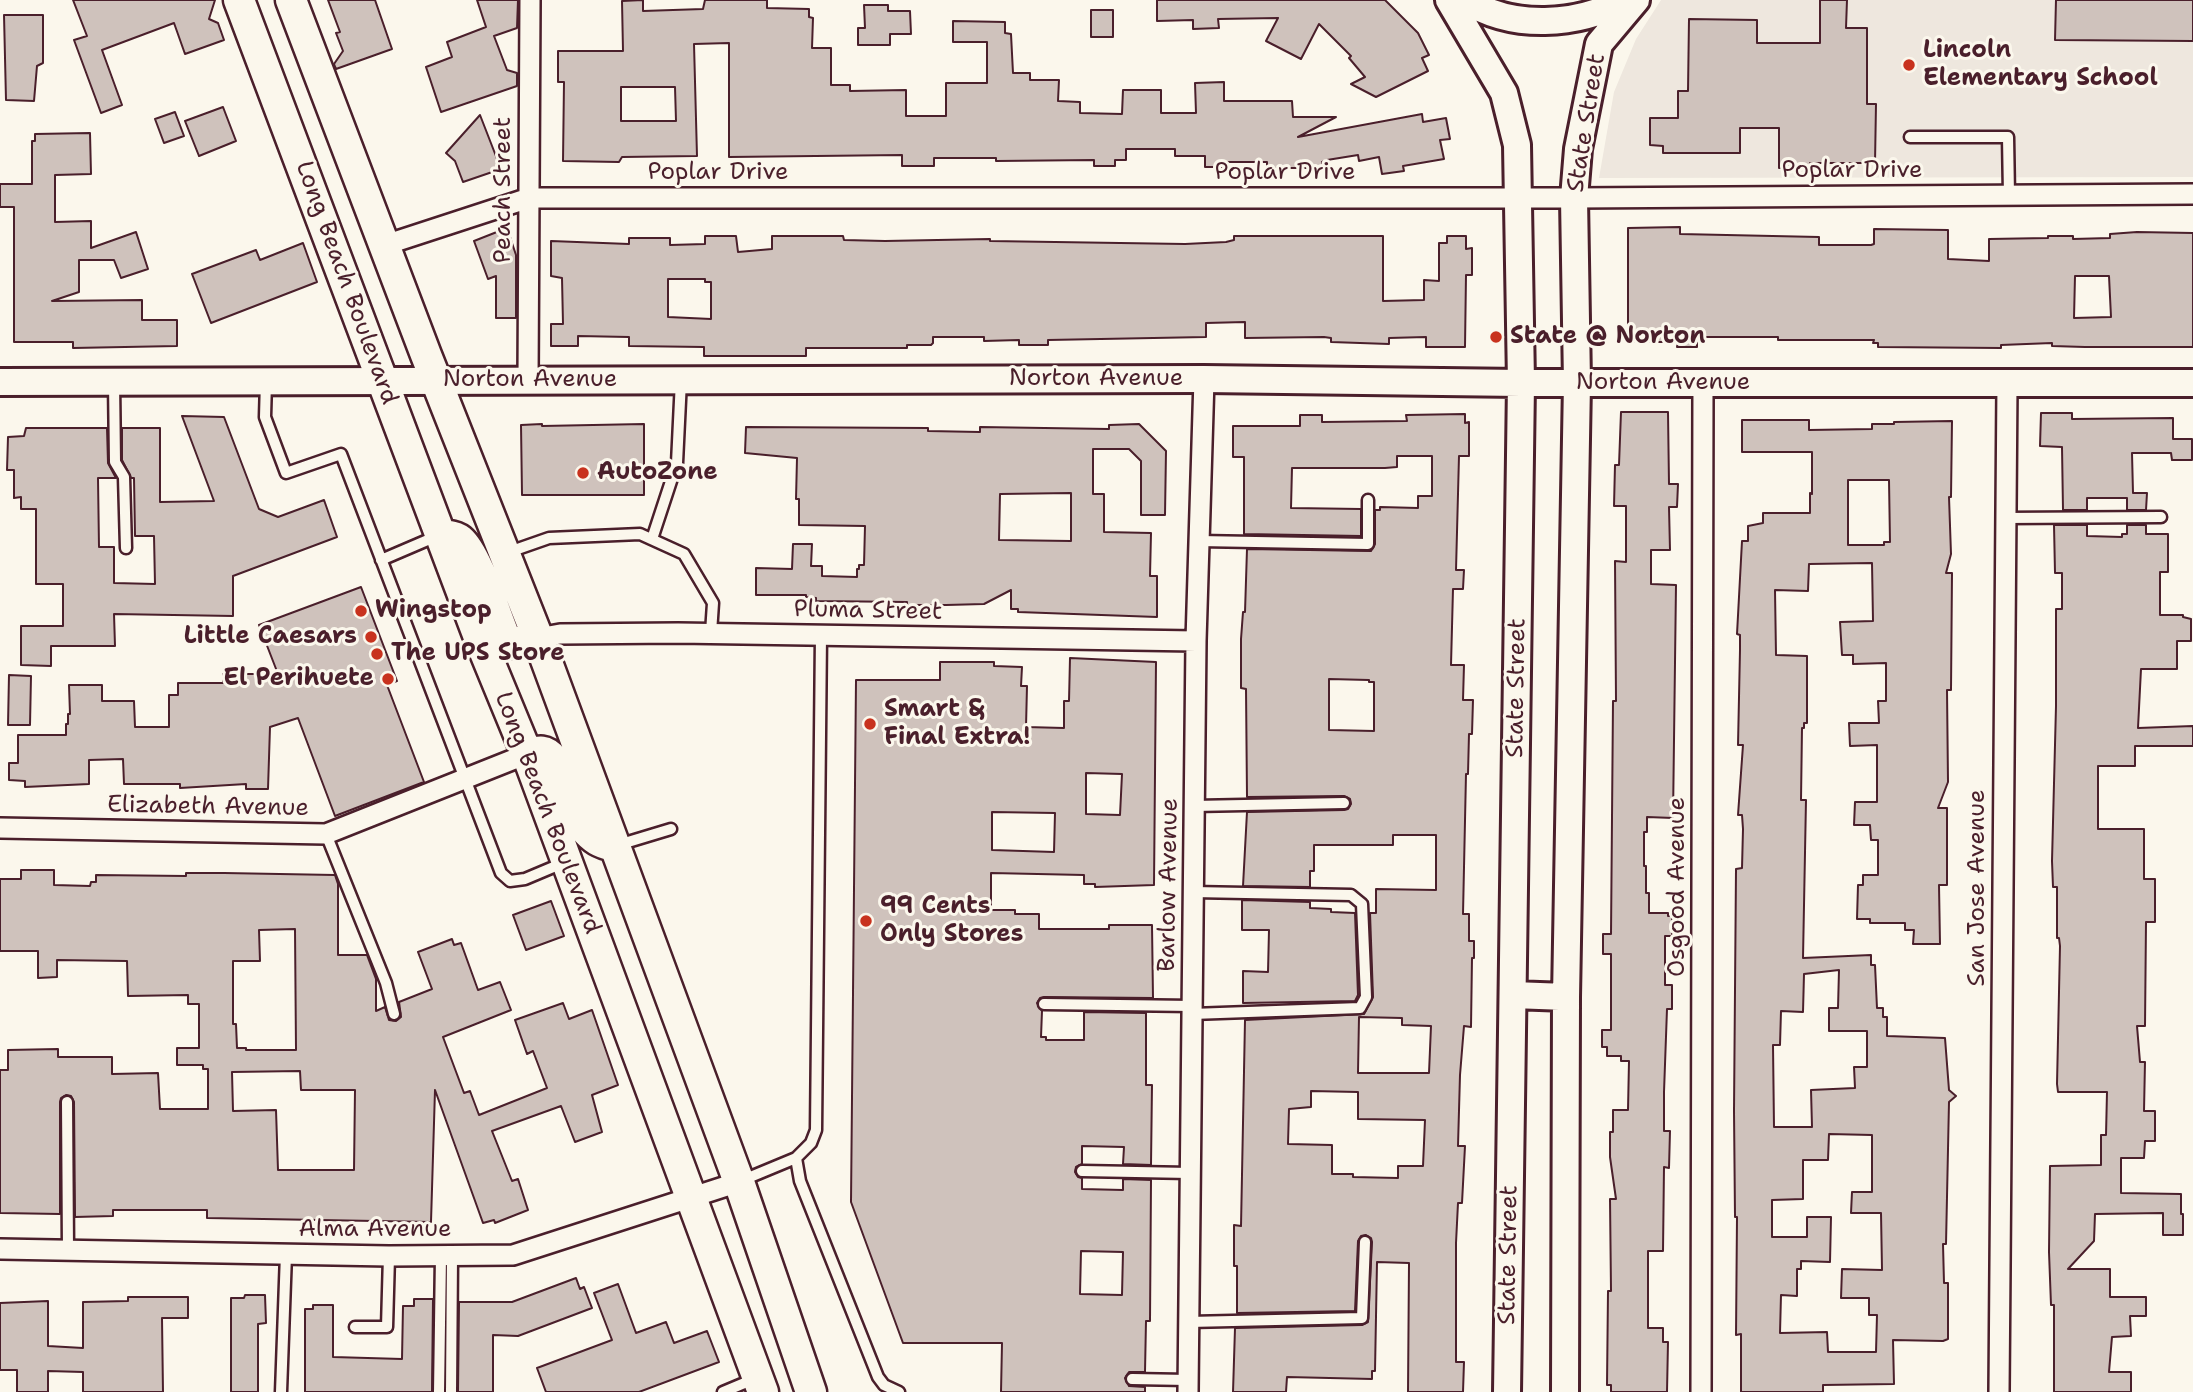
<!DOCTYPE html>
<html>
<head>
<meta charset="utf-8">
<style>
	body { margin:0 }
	canvas { display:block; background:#fbf7ec }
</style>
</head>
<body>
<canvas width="2193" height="1392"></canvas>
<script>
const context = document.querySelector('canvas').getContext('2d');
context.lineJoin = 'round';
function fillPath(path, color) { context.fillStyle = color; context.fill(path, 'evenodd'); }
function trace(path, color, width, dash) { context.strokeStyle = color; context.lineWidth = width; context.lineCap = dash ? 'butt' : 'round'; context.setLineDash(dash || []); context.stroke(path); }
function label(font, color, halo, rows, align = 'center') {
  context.font = font + ' "Shantell Sans",sans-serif'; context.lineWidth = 6; context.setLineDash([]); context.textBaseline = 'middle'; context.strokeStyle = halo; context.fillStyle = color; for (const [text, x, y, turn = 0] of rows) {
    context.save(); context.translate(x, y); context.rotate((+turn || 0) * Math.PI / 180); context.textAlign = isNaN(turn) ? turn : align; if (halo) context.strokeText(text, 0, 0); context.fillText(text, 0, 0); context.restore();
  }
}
const built = new Path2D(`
	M1661,0H2193V177L1599,178L1614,92L1636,39Z`);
const building = new Path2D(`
	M73,0H215L209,19L218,23L224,40L185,54L174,23L102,50L122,105L101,113L74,40L87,36Z
	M328,0H375L392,49L336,69L334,64L343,51L336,33L340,32Z
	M477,0H518L517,28L494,36L507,70L517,73V86L441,112L426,67L452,57L447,42L486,27Z
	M643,0V11L703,9L705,0H767V8L809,9V17L813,18L812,48H831V85H850V91L906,90V116H946V83H987V42H953V21L1005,22V33L1011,34L1013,73H1030V80H1059L1058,101L1080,102V113L1122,114L1123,90H1161V113H1196L1195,83L1224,82V101H1292L1293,117H1336L1298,137L1422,114L1423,122L1446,118L1450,139L1440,140L1444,159L1403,166L1404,171L1382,174L1379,157L1359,161L1358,155L1327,160L1322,162V168H1267V162H1222V167H1205V156H1175V149H1126V160H1115V166H1094V160L996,161V158H934V166H902V155L729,157V43L694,44L697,156L622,157L619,162L563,161L564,82H558V51H623L622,1ZM621,87H675L676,121H621Z
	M1157,0H1385L1418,33L1429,55L1422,58L1428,71L1376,97L1351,84L1365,77L1349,58L1351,56L1319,24L1301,59L1266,41L1278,18L1218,19L1219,28L1193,29V20L1157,21Z
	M1820,0H1847L1846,28H1867V104H1876L1875,163H1810V168H1779V128H1740V153H1663V146L1650,145V118H1678V91H1688L1689,19L1757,20V43H1820Z
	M2056,0H2193V41L2055,40Z
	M864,5H888V11H910L911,34H890V45H858V28H865Z
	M1091,10H1113V37H1091Z
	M4,15H43V63L37,66L34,101L6,100Z
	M223,107L236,141L199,156L185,121Z
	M175,112L184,136L164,143L155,119Z
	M480,115L501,169L463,182L455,161L446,153Z
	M90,133L91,174L55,175V222L91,221V248L136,232L148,269L121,278L114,260H79V292L52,301L142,300V320H177V346L73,348V342H14V207H0V184H32V141H35V134Z
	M1680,227V234L1819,237V245H1871L1874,244V229L1948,230V259L1989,261V239L2048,238V236H2073V239L2110,238V234L2137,232L2193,233V347H2085L2052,346V343L2001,345V348L1878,347V343H1873L1874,340H1778V337H1697V347H1677L1678,342H1628V228ZM2075,276H2109L2111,317L2074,318Z
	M507,228L516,255V318H496V276L488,279L474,241Z
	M705,236H736L738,252L772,249V236H843L844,240L885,241L990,239V241L1185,244L1226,242L1234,240V236H1383V301L1424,300V280L1439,281V243H1447V236H1466V249L1472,248V275H1466L1465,347H1426V337L1389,338V344L1331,342V338L1324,337L1245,338V322L1206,323V337L1048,340V345H1019V340L984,341V337H933V343L931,345H907V348H806V356H704V347L629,346V337L578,336V346H551V324H563L562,278L551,276V241L629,244V238H670V245L705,244ZM668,279H705V282H711V319L668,317Z
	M303,243L317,282L211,323L192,274L256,250L260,260Z
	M1621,412H1668L1669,484H1678L1677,507H1669L1670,550H1651V584L1676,585L1673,818L1647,817V832H1644V866H1646V893H1649V913H1668V916H1672V936H1665V985H1672V1009H1667L1664,1092V1131H1670L1669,1168L1664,1167L1663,1251H1648V1328H1663V1342H1668L1667,1392H1611V1385H1607L1608,1291H1611L1610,1199H1616L1610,1157V1132H1613V1110H1628L1629,1061H1621V1056H1607V1047H1602V1030H1611V954H1603V934H1611L1613,701H1616L1615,561L1626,562V506H1614L1615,465H1619Z
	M2041,413H2072V419L2173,418V439H2192V460H2172L2171,453H2132L2133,493H2147L2146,510H2127V498H2087V510H2063L2062,447L2040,446Z
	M1465,414V423L1469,422V456H1459L1456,570H1464L1463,589H1453L1451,665H1464L1463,700H1473L1472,734H1469L1468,774H1466L1463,914H1469V941H1474V958H1472L1471,1027L1464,1026L1460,1075L1458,1146H1465L1462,1203H1458L1456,1243V1362H1464L1463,1392H1408L1409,1263L1377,1262L1375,1371H1372V1379L1287,1377L1286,1392H1233L1235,1328L1362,1325L1368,1322L1372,1242L1371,1238L1366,1235L1361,1236L1358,1241L1355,1311L1237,1313V1266H1234V1225L1241,1226L1245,1020L1364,1014L1373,997L1370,913H1376V889L1436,890V835H1393V845H1314V871H1310V887L1243,886L1247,812L1344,810L1348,809L1351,804L1350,799L1344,796L1247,797L1246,689L1241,688V639L1243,612H1245L1247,549L1371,551L1375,544V510H1380V507L1418,508V496H1432V456H1397V467L1385,468H1292L1291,508L1361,509V536L1244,534V457H1233V426H1300V415H1322V422L1407,421L1406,415ZM1329,679L1369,680V682H1374V731L1329,730ZM1359,1017L1402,1018V1025L1431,1026L1429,1073H1358ZM1311,1091L1358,1092V1119L1425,1120L1423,1166H1398V1178L1353,1177V1174H1332V1145L1288,1144L1289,1109L1311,1107Z
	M182,416L224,417L259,509L278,517L324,500L337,537L233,576V616L114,614L115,646H51V666L21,665V626H63V584H36V509H21V497L14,498V470H7L8,437L24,436L26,428H107L108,463L116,478H98L99,547H114V583L155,584L154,536H135L134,478H131L122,460V428H160V502L214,501Z
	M1742,420H1809V430L1872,429V424H1894V422L1952,421L1951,497H1949L1951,554L1946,573H1952L1951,690H1947L1948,782L1938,808H1947V885H1939L1940,944H1913L1914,930H1905V923H1870V919H1857L1858,885H1863V875H1878V840H1871L1870,825H1854L1855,802H1877V745L1850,746L1849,723H1879L1878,701H1886V663L1853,664V655H1842L1840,622L1873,621L1872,563L1809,564L1808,591L1775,590L1776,655L1807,656V723H1804V728H1802L1801,800H1806L1803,958L1871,955V965H1875L1877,1008H1883V1017H1887V1036L1945,1038L1949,1090L1956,1096L1949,1102L1946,1244H1943L1944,1283H1948V1339L1943,1341L1893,1340L1894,1384L1823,1385V1392H1741V1334L1736,1335L1737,1217H1735L1734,1111L1736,869L1742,868L1743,829L1742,815H1738L1743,745H1738L1740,650V635L1737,634L1742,541H1748V526L1763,523V513H1810V493L1812,494V452H1742ZM1848,480H1889L1890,542H1884V545H1848ZM1839,970L1838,1008H1829V1031H1867V1067H1854L1855,1088L1811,1090L1812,1127H1774L1773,1045H1780L1781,1011L1803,1012L1804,974ZM1829,1134L1872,1135V1192H1852L1851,1213H1881L1882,1270L1842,1269L1841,1298H1869V1315H1877L1876,1352H1828L1827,1332L1780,1333L1781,1295L1797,1296V1269H1801V1261L1830,1262L1831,1217H1807V1237H1772V1200L1803,1199V1160H1828Z
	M542,424V426L644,424V495H522L521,425Z
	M1139,424L1166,451L1165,515H1141V461L1129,449H1093V494H1104V532L1151,533L1150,576H1157V617L1018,612V609H1011V590L984,604L946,605H907V602L816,601V598L806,597V595H756V568L792,569L793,544H812L811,566H822V576L857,577V569H859V565H864L865,526L799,525V499H796L797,458L745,453L746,427L928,428V431L980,432V427L1109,429V425ZM1071,493V541L999,540L1000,494Z
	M2054,525H2087V536L2122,537V534H2127V525H2146V534H2168V572H2160V615H2183V617L2191,619V641H2177V669H2141L2138,728L2193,726V746H2135V766H2098V829H2144V879H2155V922H2146L2145,1026H2137L2140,1062H2145L2144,1111H2155V1141H2145L2144,1158H2121V1193L2181,1194V1214H2183V1235H2163V1213L2095,1214L2094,1241L2068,1269H2110V1297H2146V1316H2130L2131,1336L2112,1337L2109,1372H2131V1392H2054V1305H2051L2049,1252L2050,1166L2101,1165V1135H2106L2107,1092H2058L2057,1084L2060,946L2059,938H2057V887H2053L2052,861L2056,706V609H2062V573H2055Z
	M361,587L397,681L387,685L424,782L335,816L298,718L270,727L268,789H246V784L180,788V784H124L123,759L89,760V784L25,787V781L9,780V763H18V735H66V724H68V714H70L69,685H102V701H134L135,727H169V695H178V683H223V674H278L259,625Z
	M1070,658L1156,662L1154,885L1095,887V884H1084V875L991,873V910H1015V914H1039V929H1109V925H1152L1153,998L1044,997L1040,998L1037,1003L1042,1011L1041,1037H1046V1040H1084V1012L1146,1013V1085H1152L1151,1165L1123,1164L1124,1147L1082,1146V1164L1076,1167L1075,1172L1078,1177L1082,1178V1189L1123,1190V1179L1151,1180L1150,1321H1146L1145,1372H1129L1125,1378L1129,1386L1145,1387V1392H1001L1002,1343H903L851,1202L856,680H940V662H994V666L1022,667L1021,686H1027L1026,727L1064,728V701H1069ZM1086,773L1122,774L1120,815L1086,814ZM992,812L1055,813L1054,852L992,850ZM1081,1251L1123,1252L1122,1295L1080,1294Z
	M9,675L31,676L30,725H8Z
	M21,870H54V885L90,886L91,882H96V875L186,876V873H224L335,875L338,884V955H367L376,979V1011L385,1007L389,1020L396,1021L401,1017L399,1002L432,989L418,952L452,939L454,945L461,943L478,990L500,982L511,1010L443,1037L464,1093L470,1091L479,1115L547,1088L533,1051L527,1054L515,1020L563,1003L569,1019L592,1010L618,1085L592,1095L602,1132L575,1142L561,1106L492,1131L512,1181L518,1179L528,1210L495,1223L494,1220L483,1223L435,1090L431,1222L207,1218V1210H113V1216L75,1217L74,1102L71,1096L66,1095L61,1098L60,1102V1214L0,1213V1070H8V1050L58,1049V1057H112V1074L158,1073L160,1109H208V1069H203V1065H177V1048H199V1004H188V995L128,996L127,961L57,960V977L38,978V951H0V879H21ZM295,929L296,1050H246V1048H237L236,1024H233V961H260L259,930ZM300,1071L301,1090H355L354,1170H278L276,1110L233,1111L232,1072Z
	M1242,900L1310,902V908L1331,909V912L1355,913L1358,995L1355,1001L1243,1003V971L1268,972L1269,930H1242Z
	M551,901L564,936L526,950L513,915Z
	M576,1278L580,1289L584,1287L592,1308L518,1336L493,1335V1392H458L459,1302H512Z
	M618,1284L636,1333L666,1322L674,1343L707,1331L719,1362L639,1392H546L537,1368L612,1340L594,1293Z
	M245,1295H265L266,1323L258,1324V1392H231V1298H244Z
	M128,1297H188V1318H162L163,1392H83V1372L48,1371V1392H17V1370H0V1303L48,1301V1346L83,1348V1302L128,1301Z
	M414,1299H433L432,1392H305V1309H313V1305H333V1357L402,1359L403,1306H414Z`);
const lane = new Path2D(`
	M1910,137H2008L2009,195
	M266,381L265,417L286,473L341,454L501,873L510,881L525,879L563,863
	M114,382L115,462L124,477L126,548
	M2005,518L2161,517
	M652,539L677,463L681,380
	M1199,541L1368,544V500
	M509,552L549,538L640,534L684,554L713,603L711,633
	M381,560L437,536
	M821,635L816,1130L811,1143L796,1158L800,1181L878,1377L884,1385L899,1392
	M1194,806L1344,803
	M326,834L386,983L394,1014
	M618,845L671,829
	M1044,1004L1192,1006
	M1192,1014L1360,1008L1366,997L1362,904L1351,895L1193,892
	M67,1102L68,1250
	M1082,1171L1190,1173
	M743,1180L796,1158
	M1189,1322L1362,1318L1365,1242
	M355,1327H387L389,1256
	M1132,1379L1188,1380
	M281,1392L286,1254
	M439,1392L441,1256
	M451,1392L452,1256
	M723,1392L754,1379`);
const street = new Path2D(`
	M385,245L529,198H1574L2193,194
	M528,380L530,0
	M538,638L560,634L678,633L1196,641
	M0,828L326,834L527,754
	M0,1249L389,1256L513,1255L739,1182
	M1188,1392L1196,641L1204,379
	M1701,1392L1703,382
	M1999,1392L2007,384`);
const secondary = new Path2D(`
	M1449,0L1504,93L1517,145L1521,383L1507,1392
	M1466,0C1512,30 1578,26 1624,0
	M0,382L1204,379L1521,383H2193
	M1513,995L1566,997
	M1565,1392L1566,997L1577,383L1574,198L1578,149L1599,44L1636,0`);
const primary = new Path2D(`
	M239,0L480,640L527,754L763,1392
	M291,0L426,355L538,638L739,1182L811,1392
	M444,535C449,536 455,536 460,540C477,554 496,617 506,640L513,643L538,638
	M527,754C539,751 545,749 553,759L584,828C593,839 600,843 614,846`);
const markers = [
	[1909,65,7,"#c8321e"],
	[1496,337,7,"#c8321e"],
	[583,473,7,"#c8321e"],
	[361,611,7,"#c8321e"],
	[371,637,7,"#c8321e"],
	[377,654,7,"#c8321e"],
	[388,679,7,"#c8321e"],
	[870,724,7,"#c8321e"],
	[866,921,7,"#c8321e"]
];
const poiNames = [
	["Lincoln",1923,51],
	["Elementary School",1923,79],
	["State @ Norton",1510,337],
	["AutoZone",597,473],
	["Wingstop",375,611],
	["Little Caesars",357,637,"right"],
	["The UPS Store",391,654],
	["El Perihuete",374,679,"right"],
	["Smart &",884,710],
	["Final Extra!",884,738],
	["99 Cents",880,907],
	["Only Stores",880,935]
];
const streetNames = [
	["State Street",1587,123,-81],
	["Poplar Drive",1852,171],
	["Poplar Drive",718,173],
	["Poplar Drive",1285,173],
	["Peach Street",504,190,-90],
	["Long Beach Boulevard",346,283,70],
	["Norton Avenue",1096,379],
	["Norton Avenue",530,380],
	["Norton Avenue",1663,383],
	["Pluma Street",868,611,1],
	["State Street",1517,688,-89],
	["Elizabeth Avenue",208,807,1],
	["Long Beach Boulevard",547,813,69],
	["Barlow Avenue",1169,885,-89],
	["Osgood Avenue",1678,887,-90],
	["San Jose Avenue",1978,888,-90],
	["Alma Avenue",375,1230],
	["State Street",1509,1255,-89]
];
fillPath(built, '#eee7de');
fillPath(building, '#cfc2bc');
trace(building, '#4a1f2b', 2);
trace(lane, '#4a1f2b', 15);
trace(street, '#4a1f2b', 24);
trace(secondary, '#4a1f2b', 32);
trace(primary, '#4a1f2b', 35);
trace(lane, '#fbf7ec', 10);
trace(street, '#fbf7ec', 19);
trace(secondary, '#fbf7ec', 26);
trace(primary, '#fbf7ec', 30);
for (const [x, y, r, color] of markers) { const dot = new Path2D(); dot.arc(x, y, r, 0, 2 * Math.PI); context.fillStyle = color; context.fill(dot); trace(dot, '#fbf7ec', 2.5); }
label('bold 24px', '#4a1f2b', '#fbf7ec', poiNames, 'left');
label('24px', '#4a1f2b', '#fbf7ec', streetNames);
</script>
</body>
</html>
